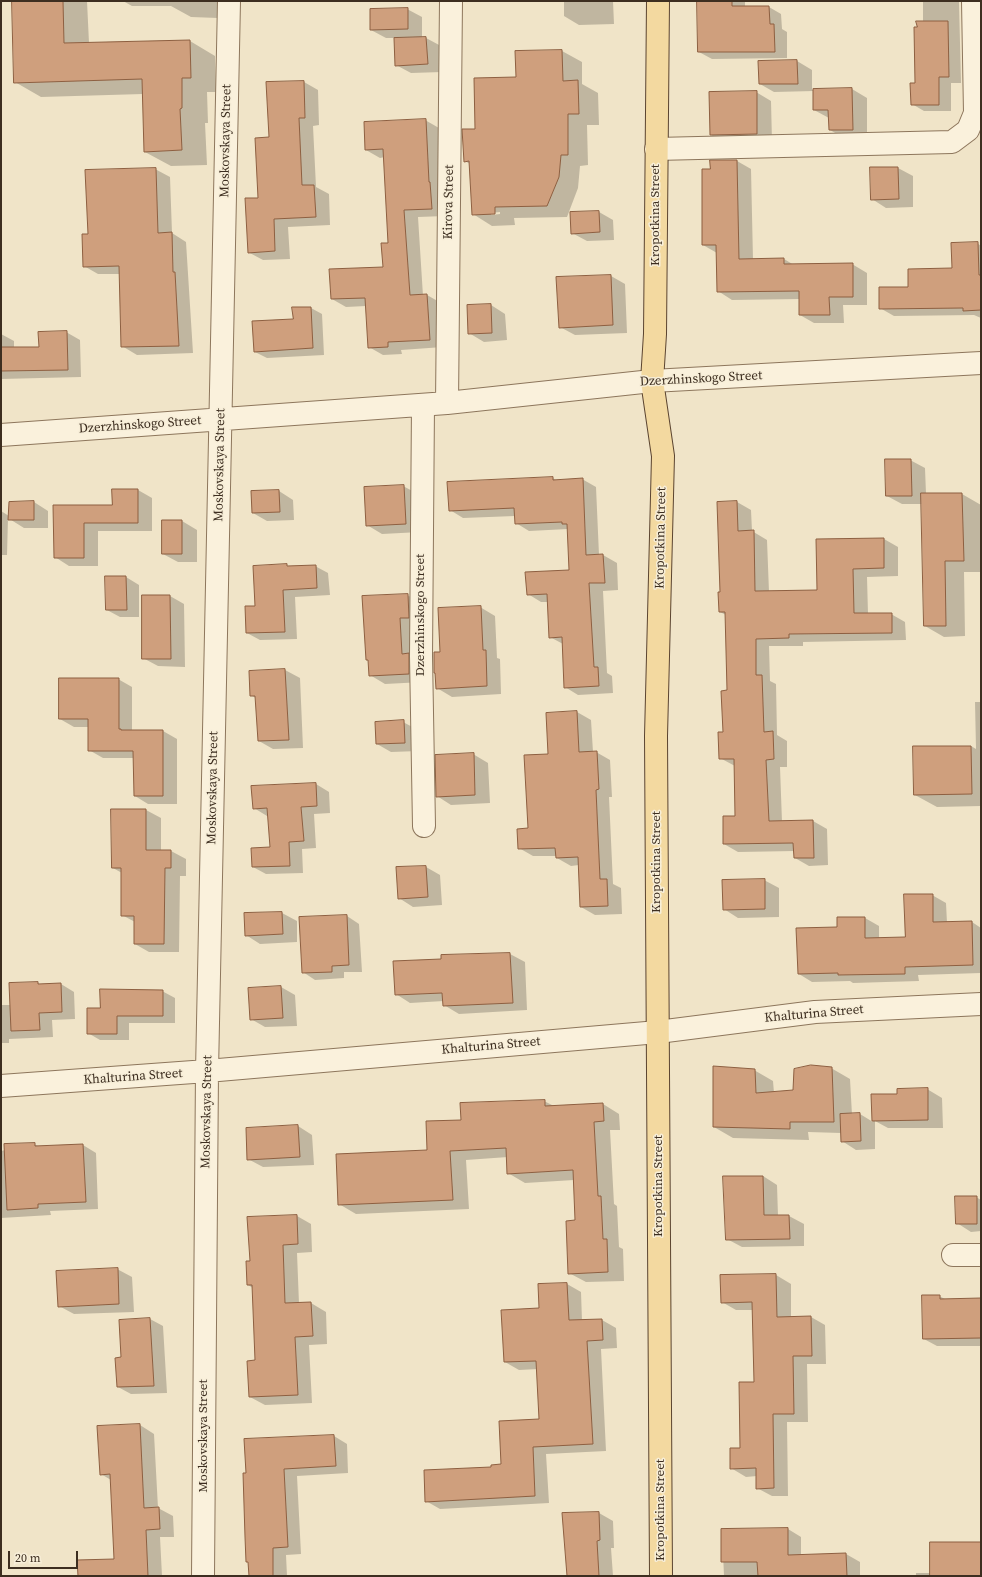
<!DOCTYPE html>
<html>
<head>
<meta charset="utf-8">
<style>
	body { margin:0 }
	#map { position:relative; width:982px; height:1577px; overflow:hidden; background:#f0e4c8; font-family:"Source Serif 4",serif }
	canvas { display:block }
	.frame { position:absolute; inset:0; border:2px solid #3d2e20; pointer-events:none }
	.scale { position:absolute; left:8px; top:1551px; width:70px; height:18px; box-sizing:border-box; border:2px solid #3d2e20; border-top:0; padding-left:5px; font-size:12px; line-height:14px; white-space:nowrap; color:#3d2e20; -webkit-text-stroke:3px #f7eed8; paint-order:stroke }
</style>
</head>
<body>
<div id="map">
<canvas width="982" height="1577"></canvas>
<div class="frame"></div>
<div class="scale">20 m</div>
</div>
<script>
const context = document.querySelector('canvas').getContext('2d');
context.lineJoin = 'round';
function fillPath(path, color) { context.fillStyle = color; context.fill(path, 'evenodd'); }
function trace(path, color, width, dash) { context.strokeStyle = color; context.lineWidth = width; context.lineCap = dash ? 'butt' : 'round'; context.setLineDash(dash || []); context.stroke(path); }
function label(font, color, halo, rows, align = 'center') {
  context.font = font + ' "Source Serif 4",serif'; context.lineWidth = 3; context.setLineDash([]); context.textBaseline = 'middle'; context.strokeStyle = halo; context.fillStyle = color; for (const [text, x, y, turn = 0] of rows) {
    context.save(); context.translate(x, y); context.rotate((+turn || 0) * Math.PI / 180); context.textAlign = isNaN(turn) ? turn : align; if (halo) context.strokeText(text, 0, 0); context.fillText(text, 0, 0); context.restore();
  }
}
const shadow = new Path2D(`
	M13,1H87L89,43L190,41L215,56L216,92H207L208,123H205L207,165L171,166L145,152L143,94L41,97L15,82Z
	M123,1H218V18L191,17L171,6H132Z
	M564,1H613L614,24L579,25L564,16Z
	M698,1H745V7H769L781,14L782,29L787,32V58L712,59L699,52Z
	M923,1H962L959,2L961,83H951V111H924L912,104L916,84L918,28L923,22Z
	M407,9L422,17V38H426L441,46L442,72L411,73L396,65L395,38H386L371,30Z
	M562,51L582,62V84L598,93L599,125H587L588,165L580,166L578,188L567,217L514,218L515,225L492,226L473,214L470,164L465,161L476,130L517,78L516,52ZM500,212V214L491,215V213Z
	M797,61L812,70V90L852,89L867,98V138H844L830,130L829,118L814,110V91L774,92L760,84L759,62Z
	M304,82L318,90L319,125L313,126L316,187L329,194L330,225L288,227L290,259L263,260L248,252L270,138Z
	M756,92L771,101L772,142L725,143L711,135Z
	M425,120L439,128L445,216L418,217L423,296L427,295L441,303L443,347L401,350L402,354L383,355L369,347L366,306L346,307L332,299L384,268L389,244L385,157L380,158L366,150Z
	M737,161L751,169L753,260L784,259L794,265L852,264L867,273V305H843L844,323H814L800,315V299L732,300L718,291L717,253L703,245L711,170Z
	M871,168H898L913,176V207L886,208L872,199Z
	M155,169L170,177L172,233L186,242L193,353L137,355L122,346L120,274H98L84,266L89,235Z
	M599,212L613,220L614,240L587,241L572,233Z
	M977,243L981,246V318L974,315L894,316L880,308L909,288L953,269Z
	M611,276L625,284L627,333L575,335L560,327Z
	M491,305L505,314L507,340L484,342L469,333Z
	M311,308L322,314L324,355L267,358L255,352Z
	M66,332L80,340L81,377L1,379V334L14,341V348H40Z
	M910,460L925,468L926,494H962L981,505V572H964L965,636L944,637L925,626L922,504H902L887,496Z
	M553,478L557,481L582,479L596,487L599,555H603L617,563L618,590L603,591L607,673L612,676L613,693L578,695L565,687L563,644L550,637L549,602H541L528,594L570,571L568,529L529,531L516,523L515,516L463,518L450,510Z
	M403,486L418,494L420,532L382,534L367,525Z
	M138,490L152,498V531H98V566H69L55,557L54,506H113Z
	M279,491L293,500L294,520L267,521L253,513Z
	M34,502L48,511V528H24L8,518L7,555H1V511L9,516Z
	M737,502L751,510L752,531L767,540L769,592L818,591L884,539L898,547V576L867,577L868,614H891L905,622L906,640L803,642V646H769L770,681L776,684L777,735L787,741V767H780L782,822L813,821L827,829L828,865L809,866L795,858V851L738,852L724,844L736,817L735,766L720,758L728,691L726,615L720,612L721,593Z
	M163,521H182L197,530V562H178L163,554Z
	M315,566L328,573L330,595L295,597L297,639L260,640L247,633L256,607Z
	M126,577L139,585V617H120L107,610Z
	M407,595L422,603L423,682L385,684L370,675L369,661L367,660Z
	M170,596L184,604L185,667L158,666L143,658Z
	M480,607L495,616L497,658L500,659L501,694L452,697L437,688L441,653Z
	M285,670L300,678L303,748L273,749L259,741L257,699L251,695L250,672Z
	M118,679L132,687V731H163L177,739V804H148L135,796L134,758H103L89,750V727H74L60,719Z
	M975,702H981V806L937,807L915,795L971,746L976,749Z
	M577,712L591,720L593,752H596L610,760L612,797H609L613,884L621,888L622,914L595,915L581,907L579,865L571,866L557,858V856H533L519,848L529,829L549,754Z
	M403,722L418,730L419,751L391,752L377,744Z
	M473,754L488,763L490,803L451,805L437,796Z
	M316,784L329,792L330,813L314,814L316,848L302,849L303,873L266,874L253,867L271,848L269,816H267L254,808L253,787Z
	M112,810H146L161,818V851H171L186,859V876H180L179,952H149L135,944V922L122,915V873L113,868Z
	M426,867L440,875L442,905L413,907L399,898Z
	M764,880L779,888V917L738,918L724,909Z
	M932,895L946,903L947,923L972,922L981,928V973L918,975L919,981L853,983L850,981L812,982L799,974L838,928L865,918L879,926V939L906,938Z
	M282,913L297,921V942L260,944L246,935L245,914Z
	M347,916L359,924L362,972H344V978L315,980L303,972Z
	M510,954L525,962L527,1010L459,1014L444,1005V1001L410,1003L396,994L442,960V956Z
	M38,983L41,985L61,984L74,992L75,1019L52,1020L53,1037L9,1039V1043H1V1005H11Z
	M281,987L295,995L297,1026L265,1027L251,1019Z
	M162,991L175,998V1023H129V1040H100L88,1033L101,1009Z
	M831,1068L850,1079L852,1115L860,1114L873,1122L872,1095H898L927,1089L942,1098L943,1128H888L875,1121V1149L856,1150L842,1141L841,1133L808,1132L809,1140L733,1138L714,1127L754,1070L773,1081L774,1093L794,1091Z
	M544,1101L554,1106L603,1104L619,1114L620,1130H610L614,1204L617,1206L619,1247L623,1249L624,1281L586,1282L569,1273L576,1221L574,1180L525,1183L508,1173V1157L466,1160L469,1209L356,1214L339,1204L428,1151L462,1121Z
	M298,1126L312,1135L314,1165L263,1167L248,1159Z
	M34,1144L40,1147L83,1145L96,1153L98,1209L50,1211L51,1215L1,1218V1151Z
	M763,1176L777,1185L778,1216H789L804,1224V1246L742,1247L727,1239Z
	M976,1197L981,1200V1231L971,1232L957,1223Z
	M297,1216L311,1224L312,1252L297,1253L299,1304L311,1303L326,1312L327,1344L309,1345L312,1403L265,1405L250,1397L256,1361L253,1288L248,1285L251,1262Z
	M117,1269L132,1277L134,1312L74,1314L59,1306Z
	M776,1275L791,1284V1318L811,1317L825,1325L826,1364H807L808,1422H787L788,1496H772L757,1488V1476L746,1477L731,1468L741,1449L755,1383L753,1310H736L722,1302L721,1276Z
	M567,1284L581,1292L582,1321L602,1320L616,1328L617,1348L601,1349L606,1451L546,1454L549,1503L440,1509L426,1501L492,1468L502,1465L540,1420L538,1369L519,1370L505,1362L540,1309L539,1285Z
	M939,1296L947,1300L981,1299V1346H937L924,1339Z
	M150,1319L163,1326L167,1393L131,1394L118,1387L123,1358Z
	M140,1425L154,1434L158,1508L173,1516L174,1537H160L162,1576H113L115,1560L111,1480L101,1474Z
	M334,1436L347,1444L348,1473L297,1476L301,1554L286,1555L287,1576H249L245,1440Z
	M599,1513L613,1521L614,1548H611L613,1576H568Z
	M788,1529L801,1537V1555L846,1554L860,1562V1576H724L722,1530Z
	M981,1543V1576H916V1573H931Z`);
const building = new Path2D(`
	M12,1H63L64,43L190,40L191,78H182V108L180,109L182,150L144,152L142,79L14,83Z
	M697,1H732V6H769L770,24H774L775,52H698Z
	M408,8V29L370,30V9Z
	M916,21H948L949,77H939V105H911L910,83H915L914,27H917Z
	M426,37L428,64L395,66L394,38Z
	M562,50L563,81L578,80L579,114H568V155H561L559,177L547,206L495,207V214L472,215L469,161L464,162L462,129H475L474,78L516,77L515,51Z
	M797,60L798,84H759L758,61Z
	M304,81L305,118H299L302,185H314L316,217L274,219L275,251L248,253L245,198H258L255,138L269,137L266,82Z
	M852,88L853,130H829L828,110H813V89Z
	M757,91V134L710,135L709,92Z
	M426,119L429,182H430L432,209L404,210L410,295L427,294L430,340L388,342V347L368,348L365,298L331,299L329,269L383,267L381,243H388L383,149L365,150L364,122Z
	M710,160H737L739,259L784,258V264L853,263V297H829L830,315H799V291L717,292L716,245H702V169H710Z
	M870,167H898L899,199L871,200Z
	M156,168L158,233L172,232L173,272H175L179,346L121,347L119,266L83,267L82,234H88L85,170Z
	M599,211L600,232L571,234L570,212Z
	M978,242L979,275H981V310L963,311V308L879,309V287H908V269L952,268L951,243Z
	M611,275L613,325L559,328L556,277Z
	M491,304L492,333L468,334L467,305Z
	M292,307H311L313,348L254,352L252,321L293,319Z
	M67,331L68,370L1,371V347H39L38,332Z
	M885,459H911L912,496H886Z
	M553,477V480L583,478L586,555L603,554L605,583H589L594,667H598L599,686L564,688L562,637L549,638L547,594L527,595L525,572L569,570L567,524H562V522L515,524L514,508L449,511L447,482Z
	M404,485L406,524L366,526L364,487Z
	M112,489H138V523H84V558H54L53,505H112Z
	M279,490L280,512L252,513L251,491Z
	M921,493H962L964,561H945L946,626H924Z
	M34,501V520H8L9,502Z
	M737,501L738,531L754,530L755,591L817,590L816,539L884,538V568L853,569L854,613H892V633L789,634V638L756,639V675H762L764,732L773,731L774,759L766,760L769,821L813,820L814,858H794L793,843L723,844V816H735L734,759H719L718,732H723L721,691L727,690L725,612H719L718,592H720L717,502Z
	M162,520H182V554H162Z
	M287,564V566L316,565L317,588L283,590L285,632L246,633L245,606H255L253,566Z
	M105,576H126L127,610H106Z
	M408,594L409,618H400L402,654L409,653V674L369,676L368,660H366L362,596Z
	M142,595H170L171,659H142Z
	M481,606L483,650H486L487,686L436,689L435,673H434V652H440L438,608Z
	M285,669L289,740L258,741L255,696H250L249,671Z
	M59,678H119V729H121V730H163V796H134L133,751H88V719H59Z
	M577,711L579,752L597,751L599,789L596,790L600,879H607L608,906L580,907L578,857L556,858L555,848L518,849L517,829L528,828L524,755L548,754L546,713Z
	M404,720L405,743L376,744L375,722Z
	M913,746H971L972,794L914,795Z
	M474,753L475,795L436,797L435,755Z
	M316,783L317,806L301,807L304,841L289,842L290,866L252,867L251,848L270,847L267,808L253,809L251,786Z
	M111,809H146V850H171V868H165L164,944H134V916H121V868H112Z
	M426,866L428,897L398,899L396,867Z
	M765,879V909L723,910L722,880Z
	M904,894H933V922L972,921L973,965L905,967V974L838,975V973L798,974L796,928L837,927V917H865V938L905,937Z
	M282,912L283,934L245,936L244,913Z
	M347,915L349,965L332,966V972L302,973L299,917Z
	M510,953L513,1003L443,1006L442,993L395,995L393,961L441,959V955Z
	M38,982V984L61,983L62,1012L39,1013L40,1030L11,1031L9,983Z
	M281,986L283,1018L250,1020L248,988Z
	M100,989L163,990V1016H117V1034H87V1008H100Z
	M811,1065L832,1067L834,1122H790V1129L713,1127V1066L755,1069L756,1093L793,1090L794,1069Z
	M928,1088V1120L872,1121L871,1094H897V1089Z
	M545,1100V1106L603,1103L604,1121L594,1122L598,1196H601L603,1239H607L608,1272L568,1274L566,1221L575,1220L573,1170L507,1174L506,1148L450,1151L453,1200L338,1205L336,1154L427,1150L426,1121L461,1120L460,1103Z
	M860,1113L861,1141L841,1142L840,1114Z
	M298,1125L300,1157L247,1160L246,1128Z
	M35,1143V1146L83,1144L86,1202L38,1204V1208L7,1210L4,1144Z
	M723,1176H763L764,1215H789L790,1239L726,1240Z
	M955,1196H977V1224H956Z
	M297,1215L298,1244L283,1245L285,1303L311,1302L313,1336L295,1337L298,1395L249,1397L247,1361L255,1360L252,1285H247L246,1261H250L247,1217Z
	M118,1268L119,1304L58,1307L56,1271Z
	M776,1274L777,1317L811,1316L812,1356H793L794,1414H773L774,1488L756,1489V1468L730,1469V1448H740L739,1382H754L752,1302L721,1303L720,1275Z
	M567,1283L569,1320L602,1319L603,1340L587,1341L593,1444L533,1447L535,1496L425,1502L424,1470L491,1467V1465L501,1464L499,1421L539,1419L536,1361L504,1362L501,1310L539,1308L538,1284Z
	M922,1295H940V1299L981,1298V1338L923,1339Z
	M150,1318L154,1386L117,1387L115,1358L121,1357L119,1320Z
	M140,1424L144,1508L159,1507L160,1529L146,1530L148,1576H78L77,1560L114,1559L110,1474L100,1475L97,1426Z
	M334,1435L336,1466L284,1469L288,1547L273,1548V1576H249L248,1562H246L245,1537L243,1473H246L244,1439Z
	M599,1512L600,1540L597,1541L599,1576H567L562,1513Z
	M788,1528V1555L846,1553L847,1576H758L757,1562H721V1529Z
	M930,1542H981V1576H930Z`);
const minor = new Path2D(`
	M656,149L952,142L968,130L975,113L973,1
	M447,403L451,1
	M423,405L421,656L424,826
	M1,435L447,403L652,381L981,363
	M1,1086L207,1071L658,1032L815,1012L981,1004
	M953,1255H981
	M203,1576L207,1071L229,1`);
const major = new Path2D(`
	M658,1L655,334L652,381L663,456L656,736L661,1576`);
const streetNames = [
	["Moskovskaya Street",226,141,-89],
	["Kirova Street",449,202,-89],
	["Kropotkina Street",656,215,-90],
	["Dzerzhinskogo Street",701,379,-3],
	["Dzerzhinskogo Street",140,425,-4],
	["Moskovskaya Street",220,465,-89],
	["Kropotkina Street",661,538,-89],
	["Dzerzhinskogo Street",421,615,-90],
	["Moskovskaya Street",213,788,-89],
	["Kropotkina Street",657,862,-90],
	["Khalturina Street",814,1014,-5],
	["Khalturina Street",491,1046,-5],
	["Khalturina Street",133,1077,-4],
	["Moskovskaya Street",207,1112,-89],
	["Kropotkina Street",659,1186,-90],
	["Moskovskaya Street",204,1436,-90],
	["Kropotkina Street",661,1510,-90]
];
fillPath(shadow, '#0003');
fillPath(building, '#cf9f7d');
trace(building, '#8d5f41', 1);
trace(minor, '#8d765c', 24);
trace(major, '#5b4430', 24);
trace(minor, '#faf1dc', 22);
trace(major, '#f3d9a0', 22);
label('13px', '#3d2e20', '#f7eed8', streetNames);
</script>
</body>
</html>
